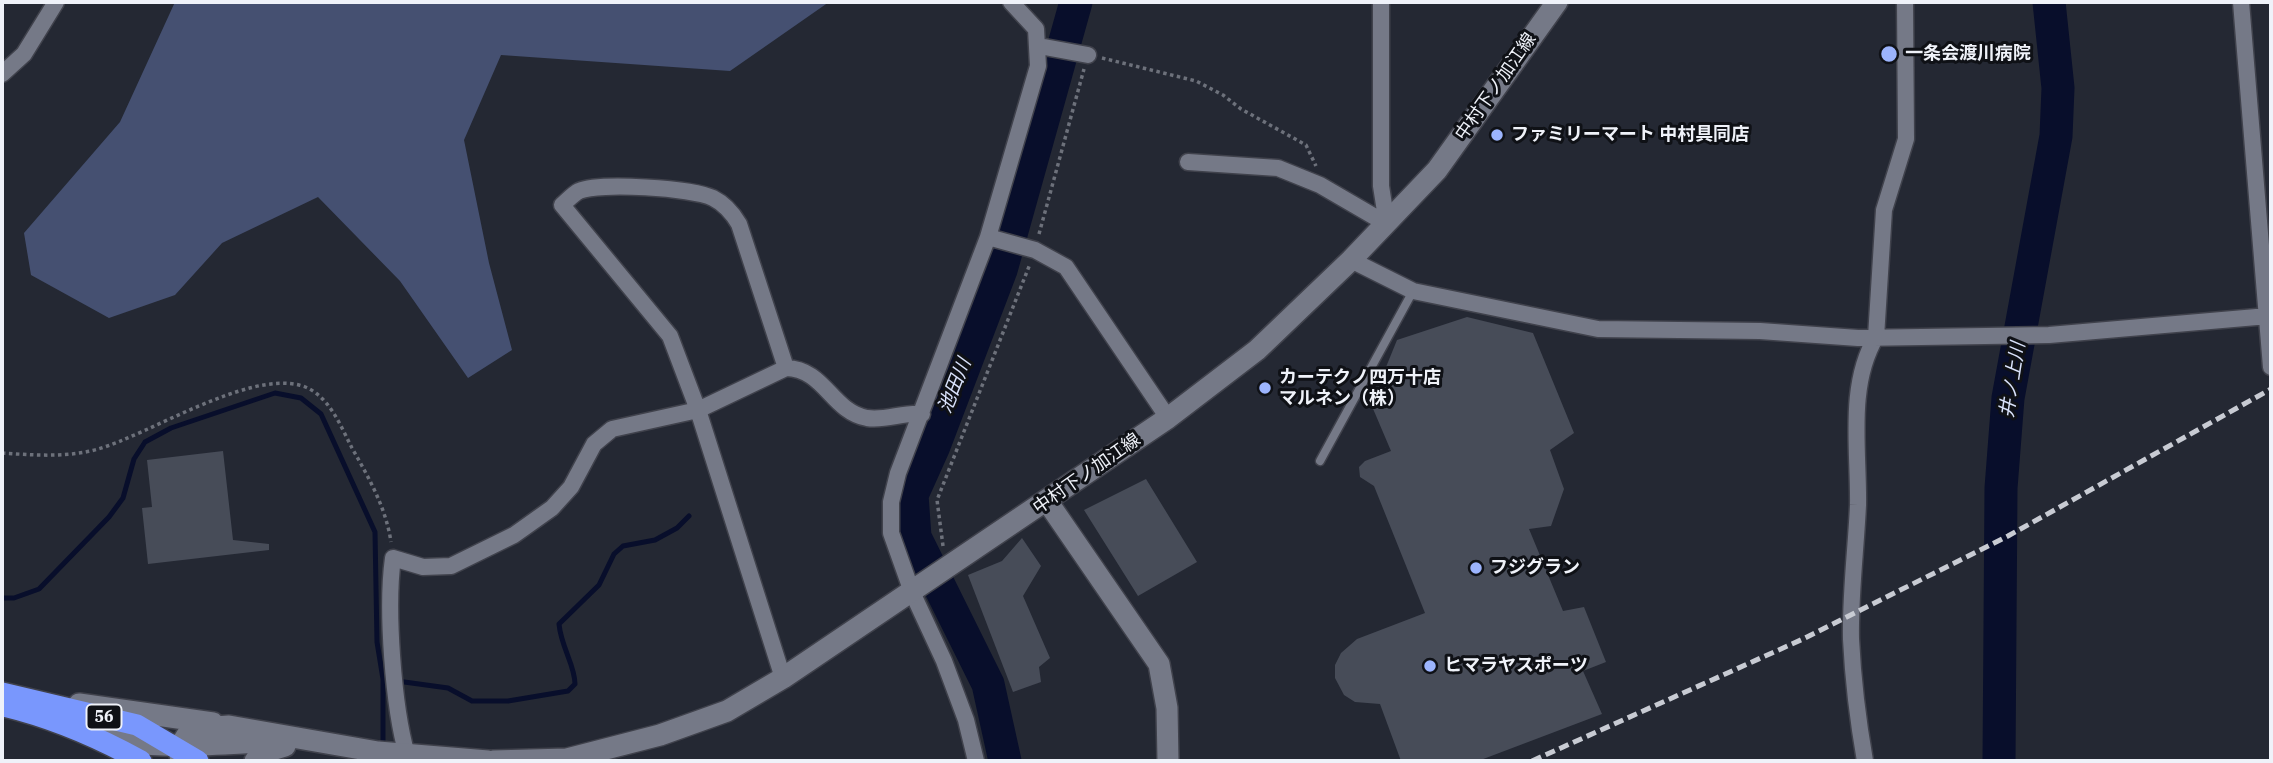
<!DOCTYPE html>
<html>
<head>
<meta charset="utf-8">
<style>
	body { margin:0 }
	#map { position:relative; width:2273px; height:763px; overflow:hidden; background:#242833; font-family:"IBM Plex Serif",serif }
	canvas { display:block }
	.frame { position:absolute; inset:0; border:4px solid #eff2f9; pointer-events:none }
</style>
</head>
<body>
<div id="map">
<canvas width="2273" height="763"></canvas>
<div class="frame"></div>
</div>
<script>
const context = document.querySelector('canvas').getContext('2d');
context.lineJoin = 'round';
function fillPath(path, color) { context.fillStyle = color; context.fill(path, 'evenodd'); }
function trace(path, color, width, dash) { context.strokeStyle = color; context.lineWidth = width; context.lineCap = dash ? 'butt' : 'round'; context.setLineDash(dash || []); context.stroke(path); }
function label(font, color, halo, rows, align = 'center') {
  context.font = font + ' "IBM Plex Serif","Noto Sans JP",serif'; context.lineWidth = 6; context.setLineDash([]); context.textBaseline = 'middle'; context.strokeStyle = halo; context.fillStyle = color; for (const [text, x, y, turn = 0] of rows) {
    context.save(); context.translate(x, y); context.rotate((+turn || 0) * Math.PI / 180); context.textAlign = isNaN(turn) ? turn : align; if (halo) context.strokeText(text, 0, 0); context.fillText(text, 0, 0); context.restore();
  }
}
const green = new Path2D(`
	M175,2H829L730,71L501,55L464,140L489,263L512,350L468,378L400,281L318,197L222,243L175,295L109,318L31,275L24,233L120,122Z`);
const stream = new Path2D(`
	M2,598H14L39,589L109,517L123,498L134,459L145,442L171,428L275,393L301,398L321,414L375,532L377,642L383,679V747
	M397,681L448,688L472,701H508L568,691L575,684C575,665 561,647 559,624L599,585L614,554L623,546L655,540L677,528L689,516`);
const river = new Path2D(`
	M1005,761L988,684L915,537L912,495L934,446L1001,270L1076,2
	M1999,761L2001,488L2008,398L2056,136L2058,88L2049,2`);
const building = new Path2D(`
	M1467,317L1533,333L1574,433L1550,450L1564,489L1551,526L1529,529L1563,611L1584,607L1606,662L1583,671L1602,714L1478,761H1401L1380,704L1355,702L1344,695L1335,678V665L1341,653L1357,639L1425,613L1374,486L1360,477L1359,467L1365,461L1391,451L1371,404L1397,340Z
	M223,451L233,540L269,544V550L148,564L142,508L152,507L147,460Z
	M1146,479L1197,562L1138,596L1084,510Z
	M1022,538L1041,566L1023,596L1050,658L1039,667L1041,682L1013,692L968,575L1002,561Z`);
const path = new Path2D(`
	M1102,58L1196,81L1223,95L1241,109L1306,145L1316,166
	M1039,234L1084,69
	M2,453C33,455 67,458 98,449C150,434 245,372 299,385C328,392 340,425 352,448C369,478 386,508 391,542
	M943,546L937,500L1030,264`);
const lane = new Path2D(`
	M1320,461L1413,291`);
const street = new Path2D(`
	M1381,2V186L1387,224
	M2241,2L2271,367
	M1039,46L1088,55
	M2,74L24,54L56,2
	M1188,162L1278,168L1320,185L1387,224
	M988,237L1035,250L1066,267L1168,418
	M1351,260L1413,291L1598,329L1760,331L1858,338L2049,335L2268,316
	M783,678L698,410L670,336L562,205C567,201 573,194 579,191C599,182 692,188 713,198C725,204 732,212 739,224L786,368
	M407,755C393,706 386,608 393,558L423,567L451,566L514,535L552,508L571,487L594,444L612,429L698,410L786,368C825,369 831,411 867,418C886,421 903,412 922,414
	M976,761L966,720L944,661L912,592L891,533V502L898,473L988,237L1038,66L1036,29L1011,2
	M1865,761C1858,721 1853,680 1851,639C1850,595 1856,549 1858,505C1859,450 1847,386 1876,337L1884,210L1906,139L1905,2`);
const secondary = new Path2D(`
	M1047,501L1159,664L1167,708L1168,761
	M79,704L213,723
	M105,738C158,750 209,744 264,742
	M181,761L179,748L187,735L203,728L229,726L378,752L488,761
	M255,761L262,753L285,746
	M493,761L567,759L660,735L727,711L783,678L1168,418L1257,350L1351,260L1437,170L1557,2`);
const highway = new Path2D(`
	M2,693L137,725L198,761
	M4,706C54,718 96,736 141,761`);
const rail = new Path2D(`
	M1532,761L1803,639L2008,536L2271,389`);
const markers = [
	[1889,54,9,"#9cb4fd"],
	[1497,135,7,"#9cb4fd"],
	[1265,388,7,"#9cb4fd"],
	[1476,568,7,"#9cb4fd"],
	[1430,666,7,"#9cb4fd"]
];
const shields = [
	[104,717,35]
];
const shieldNames = [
	["56",104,717]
];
const poiNames = [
	["一条会渡川病院",1905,54],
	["ファミリーマート 中村具同店",1511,135],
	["カーテクノ四万十店",1279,378],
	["マルネン（株）",1279,399],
	["フジグラン",1490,568],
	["ヒマラヤスポーツ",1444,666]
];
const streetNames = [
	["中村下ノ加江線",1496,87,-55],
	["中村下ノ加江線",1087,474,-35]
];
const waterNames = [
	["井ノ上川",2013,380,-81],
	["池田川",955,386,-68]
];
fillPath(green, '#455071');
trace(stream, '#080e2b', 5);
trace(river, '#080e2b', 33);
fillPath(building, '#474c58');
trace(lane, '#40424c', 11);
trace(street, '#40424c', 19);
trace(secondary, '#40424c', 24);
trace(highway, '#40424c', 24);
trace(path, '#6d717b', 3.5, [3.5, 3.5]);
trace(lane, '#757987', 8);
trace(street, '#757987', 16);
trace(secondary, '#757987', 21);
trace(highway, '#7997fd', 21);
trace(rail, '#c8cbd3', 5, [10, 5]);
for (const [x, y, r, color] of markers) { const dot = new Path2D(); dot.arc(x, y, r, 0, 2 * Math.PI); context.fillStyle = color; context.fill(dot); trace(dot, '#0f1116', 2.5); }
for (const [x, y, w] of shields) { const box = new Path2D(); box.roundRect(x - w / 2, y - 12.5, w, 25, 5); context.fillStyle = '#0f1116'; context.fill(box); trace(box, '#eff2f9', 2); }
label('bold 16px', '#eff2f9', null, shieldNames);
label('bold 18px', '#eff2f9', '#0f1116', poiNames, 'left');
label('18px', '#eff2f9', '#0f1116', streetNames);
label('italic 19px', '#dae3fc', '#0f1116', waterNames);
</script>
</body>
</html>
